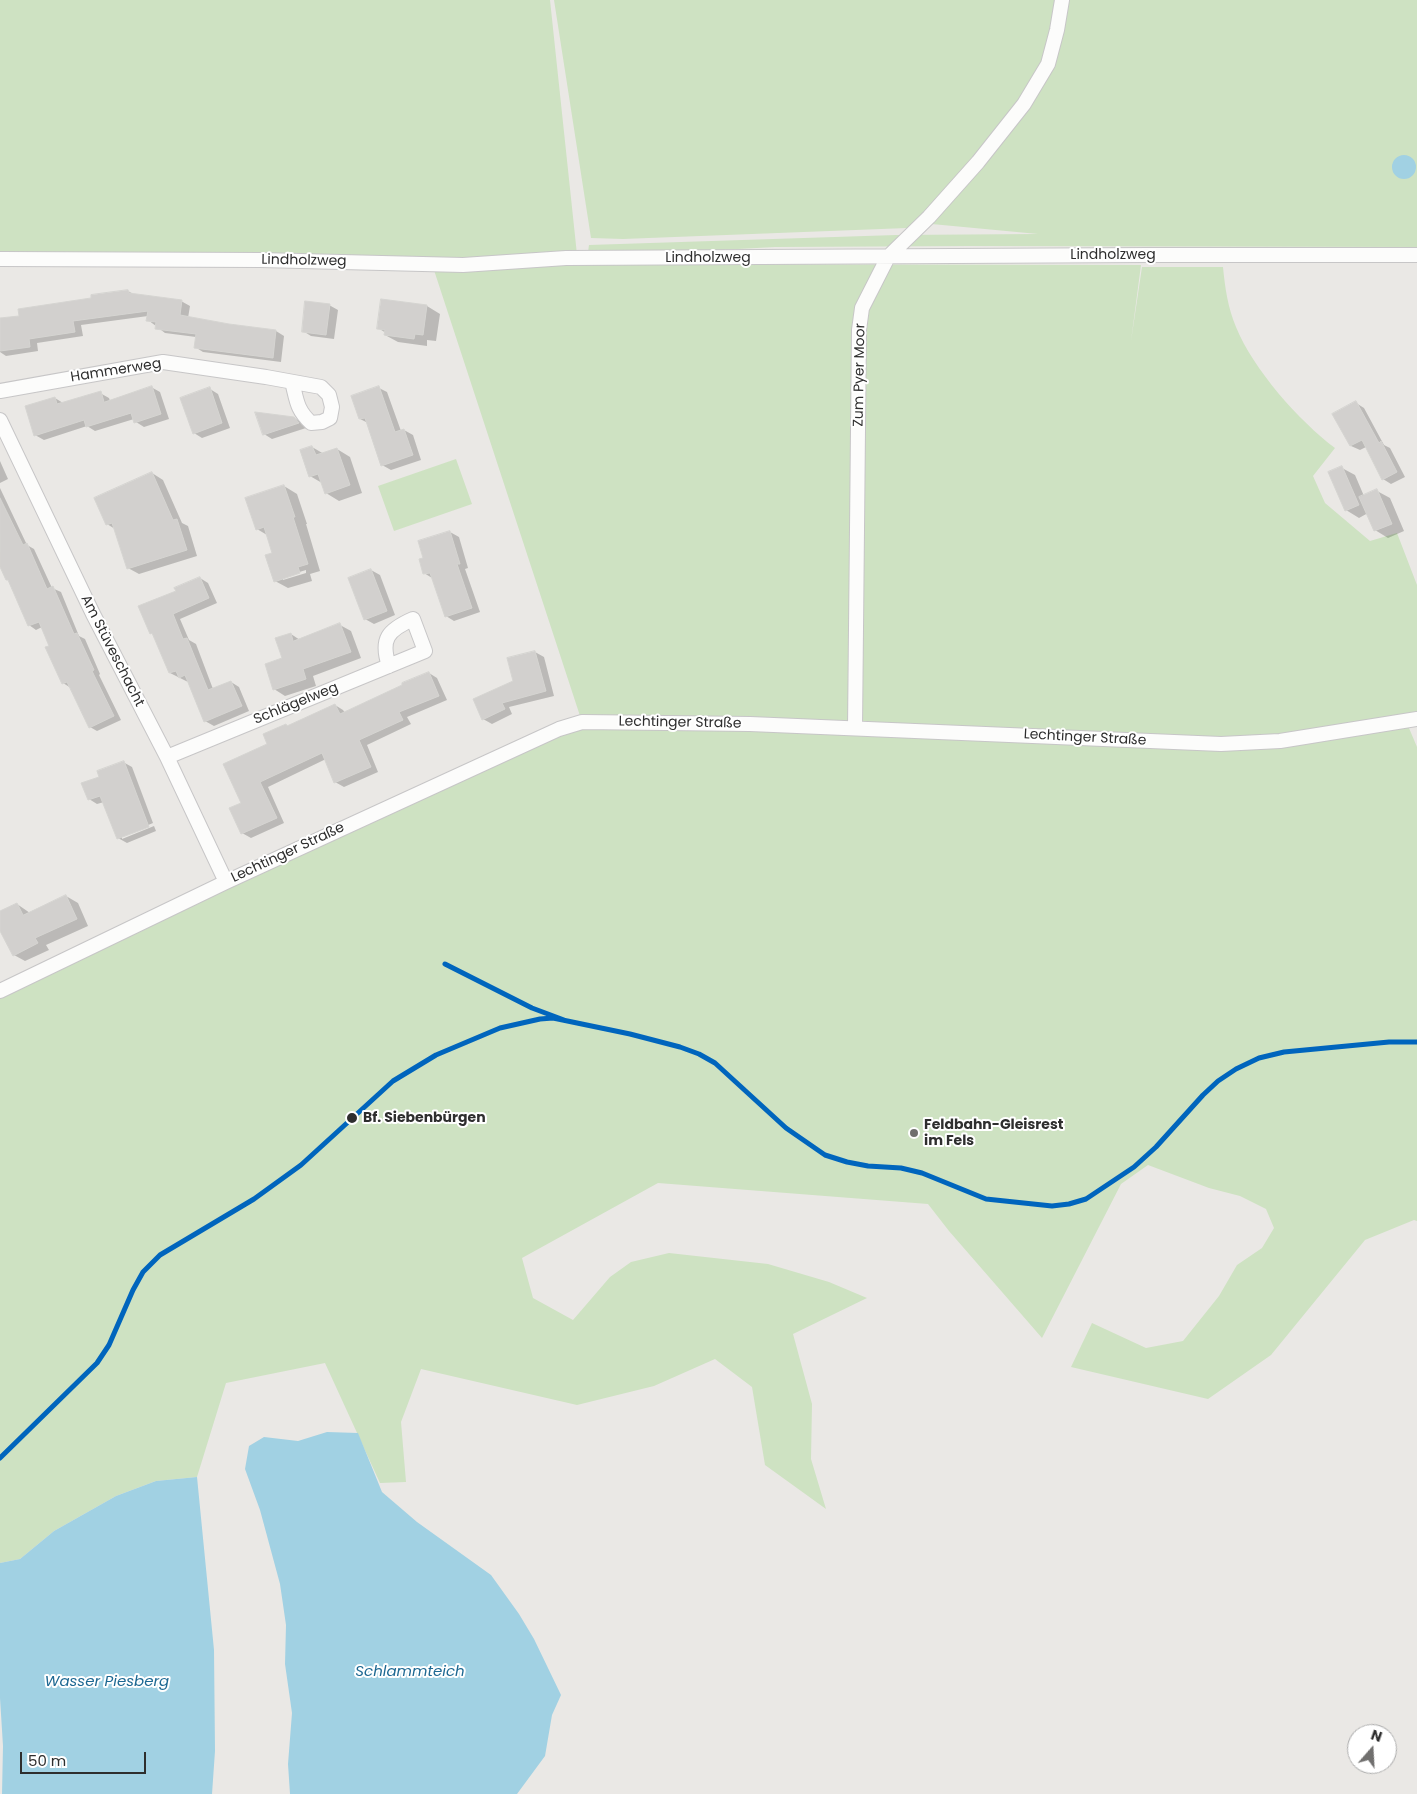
<!DOCTYPE html>
<html>
<head>
<meta charset="utf-8">
<style>
	body { margin:0 }
	#map { position:relative; width:1417px; height:1794px; overflow:hidden; background:#eae8e5; font-family:Poppins,sans-serif }
	canvas { display:block }
	.north { position:absolute; left:1347px; top:1724px; width:50px; height:50px; box-sizing:border-box; background:#fff; border:1px solid #ababab; border-radius:50%; rotate:19deg; font-size:14px; font-weight:700; line-height:20px; text-align:center; color:#2e2e2e }
	.north::after { content:''; display:block; margin:auto; width:18px; height:22px; background:#706f6e; clip-path:polygon(50% 0,100% 100%,50% 72%,0 100%) }
	.scale { position:absolute; left:20px; top:1752px; width:126px; height:22px; box-sizing:border-box; border:2px solid #2e2e2e; border-top:0; padding-left:6px; font-size:15px; line-height:18px; white-space:nowrap; color:#2e2e2e; -webkit-text-stroke:4px #fff; paint-order:stroke }
</style>
</head>
<body>
<div id="map">
<canvas width="1417" height="1794"></canvas>
<div class="north">N</div>
<div class="scale">50 m</div>
</div>
<script>
const context = document.querySelector('canvas').getContext('2d');
context.lineJoin = 'round';
function fillPath(path, color) { context.fillStyle = color; context.fill(path, 'evenodd'); }
function trace(path, color, width, dash) { context.strokeStyle = color; context.lineWidth = width; context.lineCap = dash ? 'butt' : 'round'; context.setLineDash(dash || []); context.stroke(path); }
function label(font, color, halo, rows, align = 'center') {
  context.font = font + ' Poppins,sans-serif'; context.lineWidth = 4; context.setLineDash([]); context.textBaseline = 'middle'; context.strokeStyle = halo; context.fillStyle = color; for (const [text, x, y, turn = 0] of rows) {
    context.save(); context.translate(x, y); context.rotate((+turn || 0) * Math.PI / 180); context.textAlign = isNaN(turn) ? turn : align; if (halo) context.strokeText(text, 0, 0); context.fillText(text, 0, 0); context.restore();
  }
}
const green = new Path2D(`
	M0,0H550L578,264L1141,265L1131,341L1142,267H1223C1225,288 1228,308 1236,327C1253,369 1299,421 1335,448L1313,476L1325,503L1370,541L1397,533L1417,585V719L1406,721L1417,747V1221L1414,1220L1365,1240L1271,1355L1208,1399L1071,1367L1092,1323L1146,1348L1183,1341L1219,1296L1237,1265L1262,1248L1274,1228L1266,1209L1240,1196L1209,1188L1148,1165L1121,1184L1042,1338L949,1231L928,1204L658,1183L522,1258L533,1298L573,1320L610,1277L631,1262L669,1253L768,1264L829,1282L867,1298L793,1334L812,1404L811,1459L826,1509L765,1465L752,1387L715,1359L654,1386L577,1405L421,1369L401,1422L406,1482L380,1483L325,1363L226,1383L197,1477L156,1481L116,1496L54,1531L20,1559L0,1563V991L582,722L432,264L0,259Z
	M554,0H1417V247L970,246L775,247L663,253L588,252L589,245L896,235L1038,234L921,223L907,228L623,239L591,238Z
	M456,459L472,504L394,531L378,486Z`);
const water = new Path2D(`
	M1392 167a12 12 0 1 1 24 0a12 12 0 1 1-24 0Z
	M327,1432L358,1433L382,1492L417,1522L491,1575L519,1614L534,1639L561,1695L552,1715L545,1756L517,1794H290L288,1764L292,1713L285,1664L286,1625L280,1584L260,1510L245,1469L249,1446L264,1437L298,1441Z
	M197,1477L214,1650L215,1751L212,1794H2L3,1746L0,1698V1563L20,1559L54,1531L116,1496L156,1481Z`);
const shadow = new Path2D(`
	M128,291L135,295L181,301L190,306L188,318L228,326L276,331L284,336L281,362L203,352L195,347L196,337L165,333L148,320V316L81,325L83,336L37,343L38,351L6,356L0,352V320L20,317Z
	M382,300L427,306L440,314L436,341L427,340V346L398,342L385,335L386,333L378,328Z
	M329,305L338,310L334,339L311,336L303,331Z
	M151,387L160,392L169,419L144,427L136,422L134,419L95,431L87,426L44,440L35,435L55,398L63,403L100,393L109,398L110,401Z
	M379,388L387,392L401,431L404,430L413,435L421,460L391,470L382,465L368,423L360,419Z
	M210,389L218,394L230,428L202,438L194,433Z
	M1356,403L1364,408L1384,445L1390,448L1405,477L1391,484L1383,479L1366,447L1360,450L1351,446L1334,415Z
	M294,418L303,423L306,428L272,439L264,434Z
	M312,447L324,454L337,449L350,457L362,493L339,501L326,493L322,483L310,476Z
	M0,461L8,479L0,483Z
	M1342,468L1355,475L1364,496L1377,491L1390,498L1404,531L1388,538L1375,530L1368,513L1359,518L1346,510Z
	M152,473L163,480L182,523L188,526L197,556L139,574L128,568L115,529L107,524Z
	M284,486L297,494L307,524H306L320,571L310,574L312,581L288,588L275,581L273,554L267,535L257,529ZM306,570V573L283,580V577Z
	M0,488L27,545L34,549L52,588L61,592L79,636L85,639L100,674L99,675L121,720L97,731L90,727L71,688L63,683L42,627L36,630L29,625L10,581L0,564Z
	M450,532L459,537L468,568L465,569L480,612L454,621L446,616L432,578L424,573Z
	M371,570L380,575L395,615L374,624L365,619Z
	M200,578L208,583L217,603L180,619L189,640L196,644L213,689L231,682L239,687L249,711L214,726L205,721L188,682L170,673L155,635L151,633L177,592Z
	M340,625L351,631L361,658L313,676L316,686L285,696L274,689L291,634L300,640Z
	M535,652L544,657L554,696L509,707L512,714L492,724L483,719L515,681Z
	M429,673L437,678L447,700L407,717L411,724L367,745L378,772L344,787L335,782L326,759L268,787L284,823L251,838L242,833V804L269,744L286,725L289,727L335,705L343,710L345,713Z
	M123,762L132,767L153,823L122,836V839L154,826L156,831L127,843L118,838L104,802L97,804L89,799L101,777Z
	M66,896L78,903L88,926L46,945L49,950L25,961L14,955L0,928V913L17,904L30,913Z`);
const building = new Path2D(`
	M128,290L129,293L182,300L180,315L229,324L276,330L273,358L194,348L196,334L155,329L156,322L146,321L148,311L73,321L75,332L29,339L30,347L0,351V318L19,316L18,309L91,298V295Z
	M381,299L427,305L423,335L415,334L414,339L384,335L385,330L377,329Z
	M305,301L330,304L326,335L302,332Z
	M152,386L161,414L134,423L131,413L86,427L84,420L34,436L25,406L55,397L57,404L101,391L104,402Z
	M379,386L395,432L404,429L413,455L381,466L365,418L359,419L351,396Z
	M210,387L222,423L193,434L180,398Z
	M1356,401L1379,443L1381,441L1397,472L1382,480L1362,440L1350,446L1332,414Z
	M255,412L294,417L299,423L263,435Z
	M312,446L316,455L337,448L350,485L325,494L318,474L309,477L300,450Z
	M1342,466L1359,505L1345,511L1328,472Z
	M152,472L173,520L177,519L187,550L127,569L112,523L106,525L94,498Z
	M284,485L295,517H293L308,564L298,567L300,573L274,582L265,555L272,553L264,527L256,530L245,498Z
	M1377,489L1392,524L1374,531L1359,497Z
	M0,498L23,545L27,543L47,589L53,586L74,634L77,633L94,670L92,671L114,716L89,728L67,682L62,684L45,647L49,646L39,622L28,626L8,580H6L0,567Z
	M450,531L460,564H457L472,608L445,617L430,573L423,574L419,559L423,558L418,541Z
	M371,569L387,611L364,620L348,578Z
	M200,577L209,598L173,614L183,639L187,638L208,690L231,681L242,706L204,722L185,675L179,678L176,671L169,673L152,633L150,634L138,606L176,591L174,588Z
	M340,623L351,652L303,669L306,679L273,690L265,664L282,658L275,638L291,633L293,641Z
	M535,651L546,691L502,703L505,709L482,720L473,699L513,681L507,658Z
	M429,672L439,696L399,712L403,720L359,740L371,767L334,783L322,753L260,782L277,818L241,834L229,808L241,803L223,764L267,744L263,734L286,724L287,726L335,704L340,714L402,685V683Z
	M124,761L149,827L117,839L100,796L88,800L81,783L99,777L97,771Z
	M66,895L77,919L35,938L38,943L13,956L0,931V911L17,903L23,915Z`);
const street = new Path2D(`
	M0,259L260,260L463,265L566,258L1148,255H1417
	M0,391L163,362L266,377L321,387L329,395L332,407L330,418L322,422L311,423C296,409 297,400 292,382
	M0,420L93,614L167,757L226,882
	M855,728L859,330L862,308L888,257L929,217L978,162L1024,104L1048,64L1057,30L1062,0
	M167,757L425,651L413,619C388,630 380,639 389,666
	M0,991L226,882L559,729L582,722L750,724L1221,744L1280,741L1417,719`);
const rail1 = new Path2D(`
	M445,964L532,1008L564,1020
	M0,1458L97,1363L109,1345L133,1290L143,1272L160,1255L254,1199L301,1165L393,1081L436,1055L500,1028L540,1019L553,1018L630,1034L680,1047L699,1054L715,1063L786,1128L825,1155L847,1162L868,1166L901,1168L922,1173L986,1199L1052,1206L1069,1204L1086,1199L1134,1167L1156,1147L1203,1095L1218,1081L1236,1069L1259,1058L1284,1052L1389,1042H1417`);
const markers = [
	[352,1118,6,"#2e2e2e"],
	[914,1133,5,"#706f6e"]
];
const streetNames = [
	["Lindholzweg",1113,255],
	["Lindholzweg",708,258],
	["Lindholzweg",304,261,1],
	["Hammerweg",116,371,-9],
	["Zum Pyer Moor",860,375,-89],
	["Am Stüveschacht",112,651,63],
	["Schlägelweg",296,704,-22],
	["Lechtinger Straße",680,723,1],
	["Lechtinger Straße",1085,738,3],
	["Lechtinger Straße",288,853,-25]
];
const stopNames = [
	["Bf. Siebenbürgen",363,1118]
];
const poiNames = [
	["Feldbahn-Gleisrest",924,1125],
	["im Fels",924,1141]
];
const waterNames = [
	["Schlammteich",410,1672],
	["Wasser Piesberg",107,1682]
];
fillPath(green, '#cee2c2');
fillPath(water, '#a1d1e3');
fillPath(shadow, '#0003');
fillPath(building, '#d2d0ce');
trace(building, '#d5d4d1', 1);
trace(street, '#c7c6c7', 16);
trace(street, '#fcfcfb', 14);
trace(rail1, '#0065bd', 5);
for (const [x, y, r, color] of markers) { const dot = new Path2D(); dot.arc(x, y, r, 0, 2 * Math.PI); context.fillStyle = color; context.fill(dot); trace(dot, '#fff', 2); }
label('14px', '#2e2e2e', '#fff', streetNames);
label('bold 14px', '#2e2e2e', '#fff', stopNames, 'left');
label('bold 14px', '#2e2e2e', '#fff', poiNames, 'left');
label('italic 15px', '#1d6892', '#fff', waterNames);
</script>
</body>
</html>
